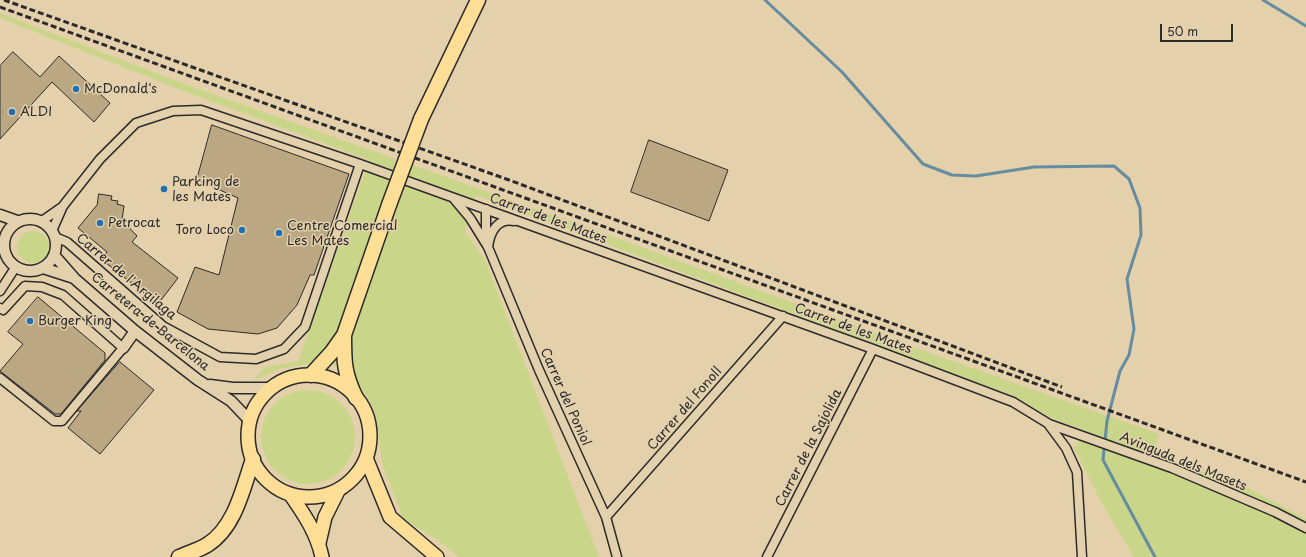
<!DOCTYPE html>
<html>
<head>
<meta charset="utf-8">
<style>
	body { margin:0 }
	#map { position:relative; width:1306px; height:557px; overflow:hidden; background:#e4d1ab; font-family:"Playpen Sans",sans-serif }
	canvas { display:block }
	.scale { position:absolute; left:1160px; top:24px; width:73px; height:18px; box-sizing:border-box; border:2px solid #2b2b2b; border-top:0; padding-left:5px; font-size:12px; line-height:14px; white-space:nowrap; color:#2b2b2b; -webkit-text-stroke:3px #e3d1ae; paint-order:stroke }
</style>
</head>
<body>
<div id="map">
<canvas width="1306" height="557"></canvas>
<div class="scale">50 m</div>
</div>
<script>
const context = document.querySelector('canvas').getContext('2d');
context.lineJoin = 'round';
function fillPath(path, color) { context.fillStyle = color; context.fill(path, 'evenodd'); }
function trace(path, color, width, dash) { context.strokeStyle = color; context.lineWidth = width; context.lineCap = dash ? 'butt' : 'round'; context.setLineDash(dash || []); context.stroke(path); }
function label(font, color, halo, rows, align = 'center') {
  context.font = font + ' "Playpen Sans",sans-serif'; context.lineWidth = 3; context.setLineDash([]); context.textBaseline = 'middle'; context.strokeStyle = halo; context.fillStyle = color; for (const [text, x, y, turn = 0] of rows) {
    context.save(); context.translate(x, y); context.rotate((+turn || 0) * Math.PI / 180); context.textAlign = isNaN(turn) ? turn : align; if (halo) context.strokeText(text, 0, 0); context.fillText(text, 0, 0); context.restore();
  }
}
const green = new Path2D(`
	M0,13L182,83L592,229L930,353L1159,434L1153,454L1246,487L1306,519V557H1134L1101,502L1074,448L1084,430L1056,420L1009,394L475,195L465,232L485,260L599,557H459L440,542L403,518L383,467L374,408L362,389L334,365L311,364L280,369L252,381L265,367L298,361L369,160L181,90L0,18Z
	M17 247a16 16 0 1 1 32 0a16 16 0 1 1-32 0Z
	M261 437a47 47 0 1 1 94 0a47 47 0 1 1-94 0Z`);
const stream = new Path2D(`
	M765,0L842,72L923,164L952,175L976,176L1034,167L1114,166L1129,179L1140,208L1141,235L1127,279L1134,329L1129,355L1120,371L1107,421L1103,460L1155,557
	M1263,0L1306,26`);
const building = new Path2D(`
	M13,52L40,77L59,56L110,103L94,122L52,82L0,139V66Z
	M212,125L349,174L314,275H310L297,305L277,328L258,334L208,329L177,312L195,267L219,275L238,198L197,180Z
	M649,140L728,170L709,221L631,192Z
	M99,194L112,196L111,200L118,201L117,204L124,206L122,220L137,236L132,242L178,278L158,304L101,259L107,252L78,228L97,205Z
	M38,297L105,353V360L61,414H55L0,371L23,344L8,332Z
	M120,362L154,390L100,454L68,428L81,411H77Z`);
const minor = new Path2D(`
	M454,199L470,218L488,247L539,370L606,517L617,557
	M486,209V238
	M42,221L62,207
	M52,231L63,206L100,159L136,123L173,111L201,110L360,164L873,349L1013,402L1049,424L1172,468L1275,512L1306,528
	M55,237L67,242L163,326L220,357L256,359L284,349L305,327L360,164
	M488,247C490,232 497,218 514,221
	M0,291L15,268
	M0,308L3,310L25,286L42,287L63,295L123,348L62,421H54L0,378
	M1049,425L1066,448L1077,472L1082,557
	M606,517L783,316
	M767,557L873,349`);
const tertiary = new Path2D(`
	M0,215L17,221
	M4 245a26 26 0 1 1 52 0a26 26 0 1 1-52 0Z
	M54,255L75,279L135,331L198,380L231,401L250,421
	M43,268L74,278
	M123,348L135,331
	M210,385L233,388H271`);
const primary = new Path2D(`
	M248 436a61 61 0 1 1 122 0a61 61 0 1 1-122 0Z
	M366,458L390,517L437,557
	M290,494C304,514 317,533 322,557
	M319,543L325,517L339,489`);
const trunk = new Path2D(`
	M421,119L478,0
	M344,335C344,362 344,373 356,398
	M311,375L332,352L344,335L389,205
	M179,557C188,553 199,550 207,545C235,528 243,488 253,459`);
const rail = new Path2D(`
	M4,0L509,180L1062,387
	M0,7L1306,482`);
const trunkBridge = new Path2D(`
	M389,205L421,119`);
const markers = [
	[76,89,4,"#1f6fb2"],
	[12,112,4,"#1f6fb2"],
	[164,189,4,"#1f6fb2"],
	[100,223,4,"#1f6fb2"],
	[242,230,4,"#1f6fb2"],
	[279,233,4,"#1f6fb2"],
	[30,321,4,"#1f6fb2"]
];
const poiNames = [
	["McDonald's",84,89],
	["ALDI",20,112],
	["Parking de",172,182],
	["les Mates",172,197],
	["Petrocat",108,223],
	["Centre Comercial",287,226],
	["Les Mates",287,241],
	["Toro Loco",234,230,"right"],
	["Burger King",38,321]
];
const streetNames = [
	["Carrer de les Mates",548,219,20],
	["Carrer de l'Argilaga",126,277,40],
	["Carretera de Barcelona",150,322,39],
	["Carrer de les Mates",853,329,20],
	["Carrer del Poniol",565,397,66],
	["Carrer del Fonoll",685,409,-49],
	["Carrer de la Sajolida",809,448,-63],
	["Avinguda dels Masets",1183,462,22]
];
fillPath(green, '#c9d68a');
trace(stream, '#668ca0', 3);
fillPath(building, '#bba882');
trace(building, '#2b2b2b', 1);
trace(minor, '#2b2b2b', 11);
trace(tertiary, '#2b2b2b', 13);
trace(primary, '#2b2b2b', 16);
trace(trunk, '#2b2b2b', 17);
trace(minor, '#e3d1ae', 8);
trace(tertiary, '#e3d1ae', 10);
trace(primary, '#fdde96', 13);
trace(trunk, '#fdde96', 14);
trace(rail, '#2b2b2b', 3, [6, 3]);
trace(trunkBridge, '#2b2b2b', 17, []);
trace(trunkBridge, '#fdde96', 14);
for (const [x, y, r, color] of markers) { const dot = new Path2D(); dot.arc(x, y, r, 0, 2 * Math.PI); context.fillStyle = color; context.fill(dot); trace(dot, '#e3d1ae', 1.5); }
label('13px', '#2b2b2b', '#e3d1ae', poiNames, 'left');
label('13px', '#2b2b2b', '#e3d1ae', streetNames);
</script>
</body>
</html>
